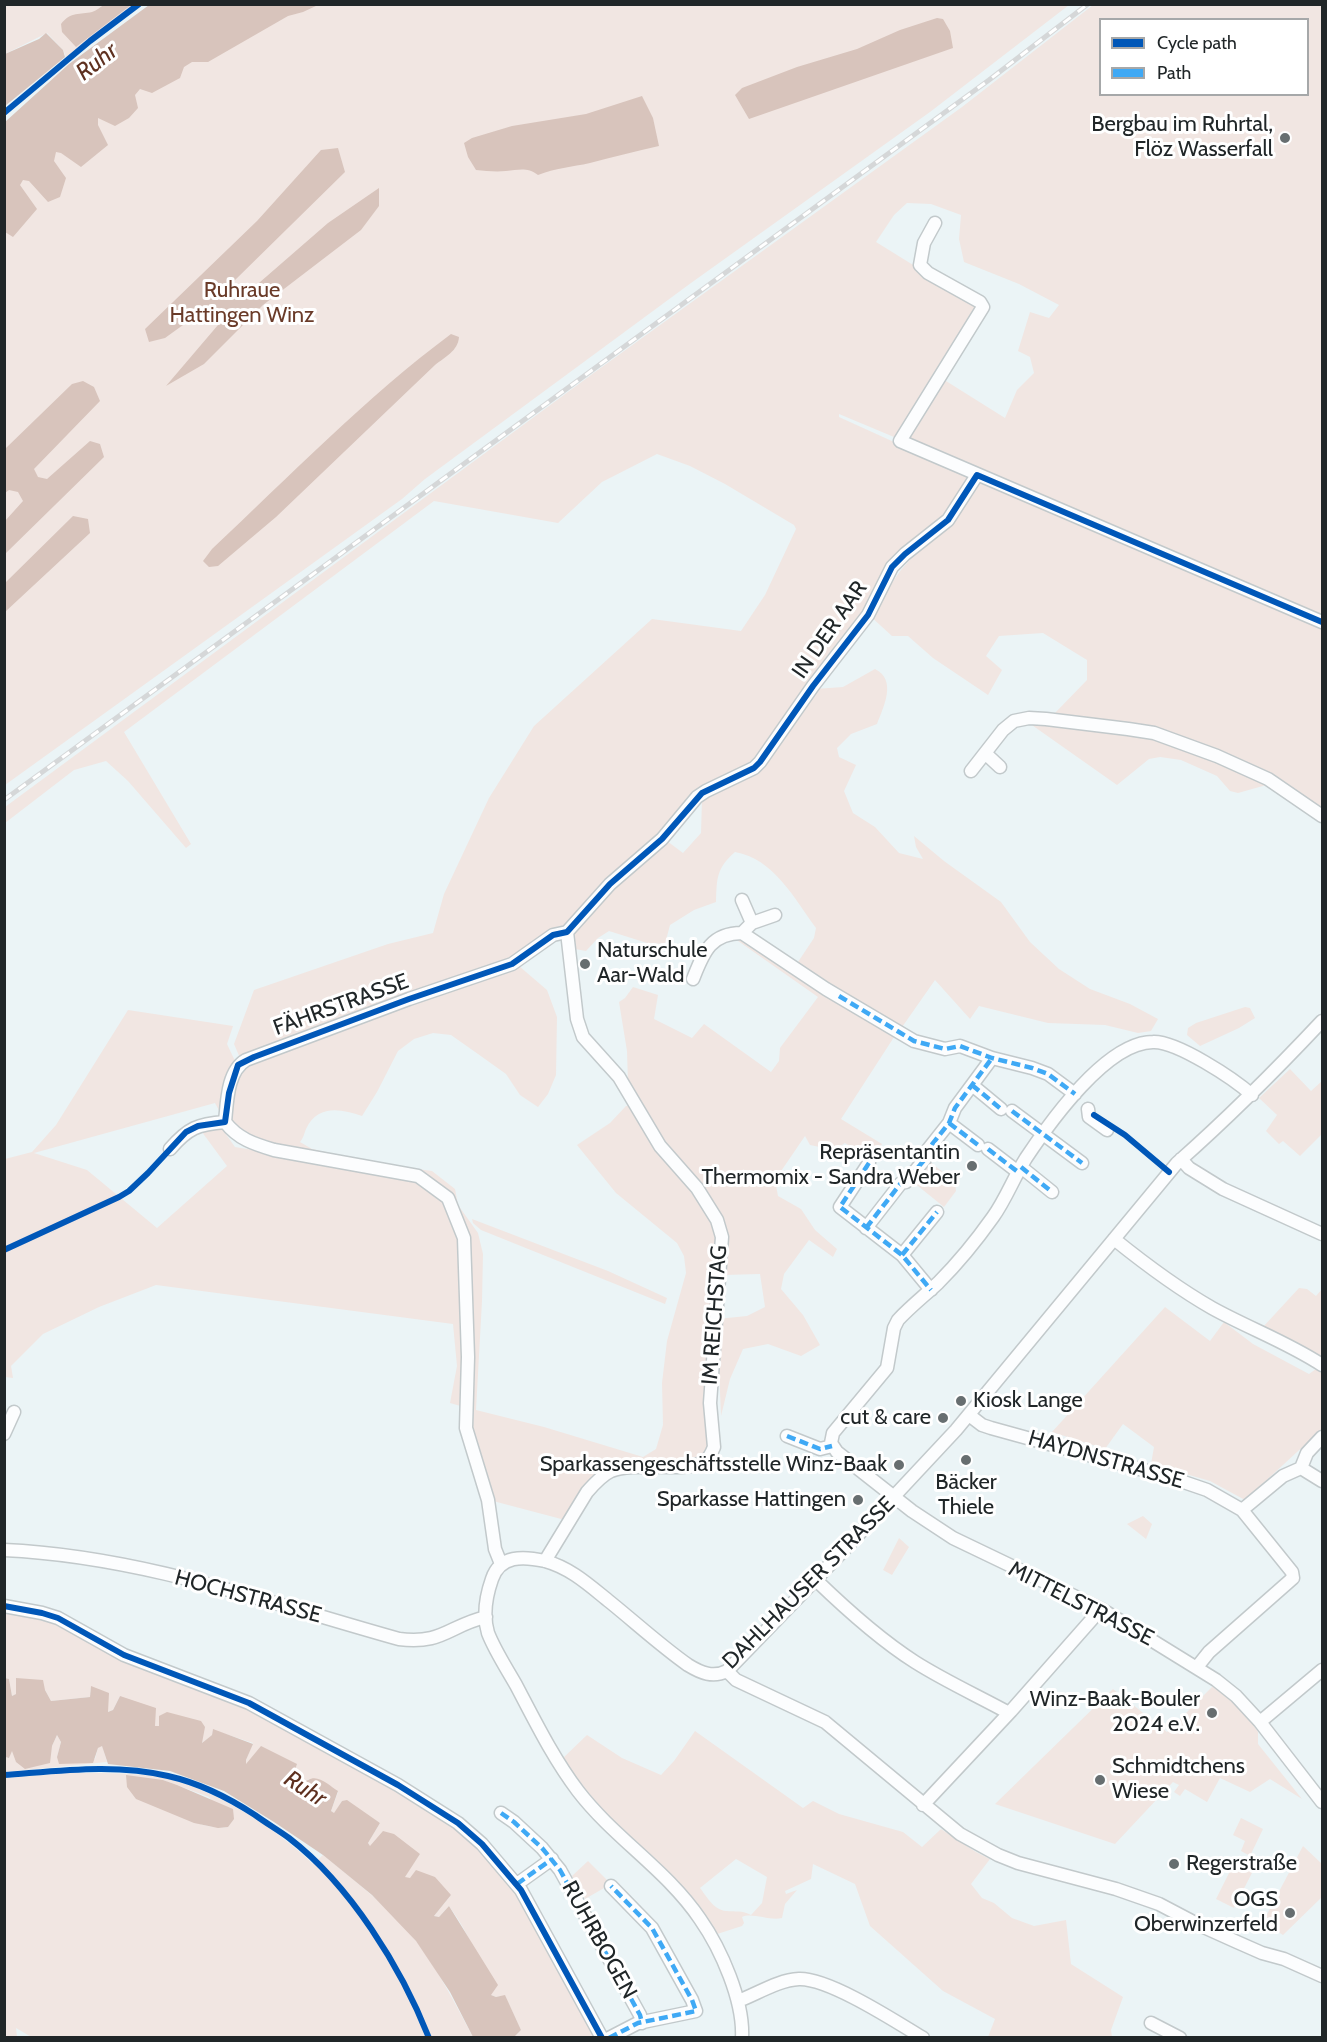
<!DOCTYPE html>
<html>
<head>
<meta charset="utf-8">
<style>
	body { margin:0 }
	#map { position:relative; width:1327px; height:2042px; overflow:hidden; background:#ebf4f6; font-family:Cabin,sans-serif }
	canvas { display:block }
	.frame { position:absolute; inset:0; border:6px solid #202628; pointer-events:none }
	.legend { position:absolute; left:1099px; top:18px; width:210px; height:78px; box-sizing:border-box; background:#fff; border:2px solid #a6a8a9; margin:0; padding:8px 10px; list-style:none; font-size:18px; color:#202628 }
	.legend li { display:flex; align-items:center; gap:12px; height:30px }
	.legend b { width:30px; border:2px solid #a6a8a9 }
</style>
</head>
<body>
<div id="map">
<canvas width="1327" height="2042"></canvas>
<div class="frame"></div>
<ul class="legend">
<li><b style="height:8px;background:#0057b8"></b>Cycle path</li>
<li><b style="height:8px;background:#3fa9f5"></b>Path</li>
</ul>
</div>
<script>
const context = document.querySelector('canvas').getContext('2d');
context.lineJoin = 'round';
function fillPath(path, color) { context.fillStyle = color; context.fill(path, 'evenodd'); }
function trace(path, color, width, dash) { context.strokeStyle = color; context.lineWidth = width; context.lineCap = dash ? 'butt' : 'round'; context.setLineDash(dash || []); context.stroke(path); }
function label(font, color, halo, rows, align = 'center') {
  context.font = font + ' Cabin,sans-serif'; context.lineWidth = 6; context.setLineDash([]); context.textBaseline = 'middle'; context.strokeStyle = halo; context.fillStyle = color; for (const [text, x, y, turn = 0] of rows) {
    context.save(); context.translate(x, y); context.rotate((+turn || 0) * Math.PI / 180); context.textAlign = isNaN(turn) ? turn : align; if (halo) context.strokeText(text, 0, 0); context.fillText(text, 0, 0); context.restore();
  }
}
const green = new Path2D(`
	M5,5H135L66,57L63,50L47,33L5,54Z
	M285,5H1069L930,112L691,283L425,479L402,499L5,785V195L105,109L169,68Z
	M1093,5H1322V811L1277,782L1238,793L1230,791L1217,776L1181,760L1160,757L1149,759L1117,785L1029,723L1049,722L1054,714L1087,680V660L1043,633L999,636L986,656L1002,670L988,695L933,658L908,636H892L869,615L901,570L979,480L980,473L839,414V417L905,447L978,477L889,572L760,762L700,791L665,835L605,885L571,922L512,960L547,990L557,1017L556,1075L548,1094L538,1107L520,1095L506,1074L478,1054L451,1035L433,1033L414,1039L398,1051L377,1092L362,1116C341,1109 318,1104 306,1129C304,1134 304,1137 300,1142L312,1149L379,1164L432,1171L455,1189L458,1205L478,1233L483,1254L482,1301L476,1410L544,1427L643,1457L656,1449L663,1425L662,1383L667,1341L686,1273L684,1256L677,1243L616,1193L577,1145L610,1123L626,1106H632L716,1228L713,1311L715,1431L709,1463L615,1466L592,1480L565,1520L493,1501L466,1417L470,1357L465,1237L449,1198L417,1174L241,1141L224,1120L215,1103L34,1153L87,1170L157,1228L227,1166L199,1128L218,1123L235,1147L417,1177L447,1199L463,1239L464,1407L450,1403L457,1366L453,1324L156,1285L99,1307L43,1334L11,1366L13,1378L5,1377V1159L32,1152L56,1125L128,1010L233,1026L227,1044L235,1061L240,1058L234,1044L254,990L388,944L433,933L444,894L489,798L534,726L652,619L741,631L765,595L796,529L794,525L725,484L690,466L657,454L602,482L558,523L434,501L124,732L191,844L186,848L128,781L106,761L74,770L5,823V807L595,372L962,107ZM1100,20H1308V94H1100ZM907,203L931,204L961,215L959,239L964,262L1019,284L1059,305L1049,318L1030,312L1018,351L1030,357L1034,373L1017,390L1005,418L938,376L981,307L876,242L894,215ZM1103,721L1156,731V734L1100,727Z
	M875,669C897,680 884,706 877,724L851,734L837,748L839,757L856,765L844,791L853,813L875,827L899,853L923,859L916,847L914,836L944,861L1001,902L1030,942L1059,969L1090,989L1130,1004L1158,1019L1151,1031L1138,1033L1105,1025L1048,1023L979,1006L970,1019L935,980L900,1030L796,965L814,938L816,928C794,898 774,859 735,852C716,869 717,878 716,902L694,910L670,925L665,944L647,943L609,931L598,938L586,951L575,949L570,944V933L612,884L667,841L683,853L701,833L702,799L762,765L815,689L843,687Z
	M731,936H739L896,1034L841,1119L882,1144L873,1161L845,1143L834,1150L810,1145L805,1136L775,1180L778,1196L801,1209L815,1230L837,1249L833,1257L809,1240L784,1274L781,1289L803,1315L820,1345L801,1356L768,1344L743,1349L730,1379L721,1416L717,1319L747,1316L765,1307L760,1274L724,1275V1226L664,1144L628,1083L627,1051L619,1002L625,998L633,987L658,995L654,1019L692,1038L704,1024L771,1072L779,1061L780,1048L818,997Z
	M1245,1007L1250,1008L1255,1018L1239,1028L1200,1046L1187,1035L1188,1028L1196,1023Z
	M1290,1069L1311,1091L1322,1081V1134L1300,1156L1283,1141L1279,1144L1266,1131L1277,1115L1259,1098Z
	M929,1161L955,1182L956,1191L944,1207L913,1182Z
	M472,1219L608,1271L667,1298L665,1304L481,1230L473,1223Z
	M1299,1288L1307,1289L1316,1296L1322,1289V1360L1263,1327Z
	M1165,1307L1210,1341L1224,1322L1253,1344L1309,1374L1316,1369L1322,1372V1429L1245,1500L1210,1481L1151,1464L1154,1447L1123,1424L1105,1449L1052,1432Z
	M1143,1516L1152,1524L1146,1539L1127,1524Z
	M899,1538L909,1547L892,1575L883,1570Z
	M4,1611L60,1625L235,1700L402,1792L460,1829L511,1886L596,2037H514L521,2030L505,1996L496,1997L491,1995C480,1961 470,1935 449,1906L439,1917L434,1916L451,1895L404,1877L420,1854L370,1847L368,1843L380,1823L342,1801L334,1814L331,1811L338,1792L309,1779L303,1784L289,1786L297,1764L246,1765V1760L253,1743L213,1730L212,1735L202,1743L154,1726L120,1696L113,1710L108,1712L91,1687L90,1697L51,1701L45,1690L16,1678V1694L12,1696L9,1679L5,1678Z
	M1215,1684L1245,1711L1258,1732V1744L1302,1799L1270,1779L1250,1792L1220,1778L1207,1802L1185,1789L1180,1796L1174,1792L1179,1785L1173,1782L1115,1844L995,1804L1113,1689L1167,1732Z
	M695,1731L803,1808L813,1801L839,1814L903,1832L922,1847L941,1829L976,1852L990,1859L971,1884L982,1898L994,1903L1012,1918L1034,1926L1066,1920L1071,1964L1123,1997L1111,2030L1112,2037H988L995,2019L943,1991L870,1926L855,1884L813,1864L811,1879L785,1891L786,1894L797,1890L785,1904L782,1918C769,1921 752,1912 742,1917L744,1923L742,1926L711,1936L588,1794L563,1758L587,1735L622,1758L661,1775L674,1761ZM736,1859L767,1877L762,1903L751,1915C742,1910 736,1912 726,1911C714,1910 707,1897 700,1888Z
	M57,1735L61,1742L57,1757L95,1759L98,1748L102,1745L107,1762L5,1772L4,1757L9,1758L11,1750L52,1746Z
	M68,1773C100,1773 132,1772 164,1778C215,1789 276,1828 313,1864L323,1855C356,1882 391,1908 417,1942C439,1972 456,2005 473,2037L33,2038L16,2028L17,2037L5,2038V1778ZM163,1780L209,1797L228,1827C206,1829 188,1820 168,1811Z
	M1241,1818L1263,1829L1250,1856L1241,1851L1245,1841L1233,1835Z
	M1303,1846L1322,1864V1897L1283,1935L1263,1922Z
	M1236,1859L1254,1869L1234,1908L1216,1899Z
	M588,1861L611,1884L585,1899L572,1876Z`);
const water = new Path2D(`
	M104,5H131L76,47L62,32L61,24C71,11 80,15 92,12C96,11 100,7 104,5Z
	M149,5H318L303,12L288,16L208,62H192L184,67L180,78L152,93L140,89L135,95L138,108L129,118L115,126L98,118V125L108,145L81,167L61,153L56,152L54,161L66,178L60,197L48,202L29,181L23,180L20,185L37,209L13,237L5,232V122L69,64Z
	M937,18L943,19L950,31L953,48L749,119L735,95L742,88L797,67L857,49L900,30Z
	M46,33L63,50L65,57L5,106V54L39,39Z
	M642,96L653,118L659,146C636,151 613,157 590,163C572,167 555,168 538,175C527,167 519,170 506,171C496,172 486,171 476,170L468,157L464,143L472,138L512,126L586,114Z
	M338,148L345,172L233,282L244,296L328,223L379,188V206L361,230L263,305L204,364L166,386L218,325L201,312L165,338L149,342L145,329L257,221L321,150Z
	M451,334L459,337C458,351 445,357 435,365L276,517L218,566L209,567L203,561L212,549C290,476 365,398 451,334Z
	M83,381L94,387L100,401L34,469L38,477L47,479L90,441L100,444L104,457L5,554V521L23,501L18,492L9,490L5,493V449L72,384Z
	M73,516L88,519L90,533L5,612V583Z
	M5,1678L9,1679L12,1696L16,1694V1678L43,1680L45,1690L51,1701L90,1697L91,1686L109,1693L108,1712L113,1710L120,1696L156,1708L155,1726H159V1716L167,1712L201,1721L205,1727L202,1743L212,1735L213,1729L253,1744L246,1760V1764L261,1746L297,1764L290,1786C298,1785 301,1783 308,1780C319,1774 329,1786 338,1791L331,1811L334,1813L342,1801L347,1800L380,1823L368,1843L370,1846L383,1831L394,1834L420,1854L405,1877L410,1878L416,1870L435,1877L451,1895L434,1916L439,1917L449,1906L498,1985L491,1995L496,1997L505,1995L521,2030L514,2037H473L450,1992L416,1941L372,1895L323,1855L274,1822L224,1791L170,1771L108,1764L102,1746L98,1748L93,1763L59,1764L57,1757L61,1742L57,1735L52,1746L50,1763L25,1769L16,1762L12,1751L9,1758L5,1757Z
	M126,1775L163,1780L177,1785L233,1809L234,1819L228,1827L218,1828L194,1823L136,1799L127,1787Z`);
const minor = new Path2D(`
	M935,223L924,243L920,265L928,273L980,302L983,307L900,441L1322,622
	M986,754L1000,767
	M971,771L1003,730L1014,721L1029,718L1046,719L1128,729L1154,733L1217,756L1268,779L1322,816
	M742,900L752,923
	M567,932L610,884L662,839L697,797L706,791L754,768L760,762L813,686L868,615L892,567L905,554L948,520L977,475
	M742,933L752,923L775,915
	M693,979C703,954 710,933 742,933L826,989L914,1041L945,1049L960,1046L992,1058L1032,1068L1048,1074L1075,1094
	M972,1085L1001,1109
	M1252,1095C1234,1079 1177,1041 1153,1042C1107,1042 1050,1122 1026,1158C1014,1177 1006,1199 993,1217C976,1241 958,1263 938,1283C924,1296 910,1307 898,1320L894,1328L887,1368L833,1433L831,1443L837,1452L912,1511L953,1538L1101,1609L1216,1680L1236,1696L1260,1722L1322,1802
	M1088,1109L1089,1117L1107,1130
	M1012,1111L1082,1163
	M949,1123L978,1145
	M170,1149C188,1128 198,1124 225,1122
	M988,1149L1018,1172
	M1181,1159L1189,1168L1223,1189L1322,1234
	M869,1163L840,1207L902,1255L931,1290
	M1021,1167L1052,1192
	M866,1228L901,1183L906,1182L925,1159L926,1152L949,1123L955,1108L992,1058
	M1114,1239C1145,1264 1177,1288 1212,1308C1248,1328 1287,1342 1322,1365
	M902,1255L937,1212
	M969,1415L982,1425L991,1428L1172,1478L1207,1490L1242,1510L1292,1572L1293,1578L1209,1652L1197,1667
	M4,1434L14,1412
	M787,1436L820,1449L832,1446
	M1301,1468L1322,1481
	M1242,1510L1283,1476L1301,1468L1307,1453L1322,1437
	M4,1550C140,1556 270,1603 399,1639C442,1645 450,1625 486,1617
	M545,1561L587,1492C594,1484 602,1475 611,1471C635,1461 683,1473 704,1462C709,1459 712,1452 714,1447L710,1403L722,1237L717,1220L697,1188L660,1146L619,1077L583,1037L577,1019L567,932
	M501,1564L495,1549L488,1500L466,1428L468,1357L464,1238L448,1198L418,1176L274,1150C254,1144 238,1139 225,1122C227,1103 227,1071 246,1060L409,999L512,964L553,935L567,932
	M816,1580C847,1610 879,1639 915,1662C945,1681 978,1696 1009,1713
	M4,1606L42,1613L58,1618L124,1655L249,1703L398,1785L458,1823L482,1844L521,1890L602,2038
	M727,1671L736,1680L825,1722L960,1834L998,1855L1018,1863L1116,1889L1159,1904L1197,1924L1237,1942L1262,1953L1284,1959L1322,1976
	M1260,1722L1322,1670
	M923,1805L1011,1711L1101,1609
	M501,1813L514,1822L542,1848L560,1870L640,2015L642,2023
	M517,1884L552,1859
	M738,2001C757,1994 778,1980 799,1979C829,1978 895,2021 923,2038
	M1151,2023L1180,2038
	M609,2038L638,2023L696,2011L692,2000L652,1928L611,1886
	M742,2038C744,2001 721,1949 700,1919C667,1870 614,1838 578,1791C553,1758 535,1721 516,1685C507,1669 495,1651 488,1633C483,1616 486,1596 492,1579C500,1555 523,1556 545,1561C571,1568 590,1586 610,1602C636,1623 661,1646 688,1665C701,1673 713,1678 727,1671L842,1552L956,1430L1177,1163C1228,1118 1276,1070 1322,1021`);
const rail = new Path2D(`
	M4,800L989,80L1088,4`);
const quiet = new Path2D(`
	M839,996L914,1041L945,1049L960,1046L992,1058L1032,1068L1048,1074L1075,1094
	M972,1085L1001,1109
	M1012,1111L1082,1163
	M949,1123L978,1145
	M988,1149L1018,1172
	M869,1163L840,1207L902,1255L931,1290
	M1021,1167L1052,1192
	M866,1228L901,1183L906,1182L925,1159L926,1152L949,1123L955,1108L992,1058
	M902,1255L937,1212
	M787,1436L820,1449L832,1446
	M501,1813L514,1822L542,1848L560,1870L640,2015L642,2023
	M517,1884L552,1859
	M609,2038L638,2023L696,2011L692,2000L652,1928L611,1886`);
const cycleway = new Path2D(`
	M4,113L90,41L139,4
	M1094,1115L1125,1135L1169,1172
	M4,1250L119,1197L129,1191L148,1173L186,1132L198,1126L225,1122L229,1093L238,1065L254,1057L409,999L512,964L553,935L567,932L610,884L662,839L702,793L754,768L760,762L813,686L868,615L892,567L905,554L948,520L977,475L1322,622
	M4,1606L42,1613L58,1618L124,1655L249,1703L398,1785L458,1823L482,1844L521,1890L602,2038
	M4,1775C58,1771 115,1763 168,1776C199,1783 229,1798 255,1815C266,1823 278,1830 289,1838C350,1885 401,1967 429,2038`);
const markers = [
	[1285,138,6,"#676e70"],
	[585,964,6,"#676e70"],
	[972,1166,6,"#676e70"],
	[961,1401,6,"#676e70"],
	[943,1418,6,"#676e70"],
	[966,1460,6,"#676e70"],
	[899,1465,6,"#676e70"],
	[858,1500,6,"#676e70"],
	[1212,1713,6,"#676e70"],
	[1100,1780,6,"#676e70"],
	[1174,1864,6,"#676e70"],
	[1290,1913,6,"#676e70"]
];
const poiNames = [
	["Bergbau im Ruhrtal,",1273,125],
	["Flöz Wasserfall",1273,150],
	["Naturschule",597,951,"left"],
	["Aar-Wald",597,976,"left"],
	["Repräsentantin",960,1153],
	["Thermomix - Sandra Weber",960,1178],
	["Kiosk Lange",973,1401,"left"],
	["cut & care",931,1418],
	["Sparkassengeschäftsstelle Winz-Baak",887,1465],
	["Bäcker",966,1483,"center"],
	["Thiele",966,1508,"center"],
	["Sparkasse Hattingen",846,1500],
	["Winz-Baak-Bouler",1200,1700],
	["2024 e.V.",1200,1725],
	["Schmidtchens",1112,1767,"left"],
	["Wiese",1112,1792,"left"],
	["Regerstraße",1186,1864,"left"],
	["OGS",1278,1900],
	["Oberwinzerfeld",1278,1925]
];
const parkNames = [
	["Ruhraue",242,291],
	["Hattingen Winz",242,316]
];
const streetNames = [
	["IN DER AAR",830,630,-55],
	["FÄHRSTRASSE",341,1005,-20],
	["IM REICHSTAG",715,1315,-86],
	["HAYDNSTRASSE",1106,1460,16],
	["DAHLHAUSER STRASSE",809,1583,-45],
	["HOCHSTRASSE",248,1597,15],
	["MITTELSTRASSE",1081,1604,27],
	["RUHRBOGEN",599,1940,61]
];
const waterNames = [
	["Ruhr",97,62,-38],
	["Ruhr",305,1789,33]
];
fillPath(green, '#f1e6e2');
fillPath(water, '#d8c4bc');
trace(minor, '#c2c9cb', 15);
trace(minor, '#fcfdfe', 12);
trace(rail, '#d5d7d8', 5);
trace(rail, '#fff', 3, [9]);
trace(quiet, '#3fa9f5', 4.5, [9, 4.5]);
trace(cycleway, '#0057b8', 6);
for (const [x, y, r, color] of markers) { const dot = new Path2D(); dot.arc(x, y, r, 0, 2 * Math.PI); context.fillStyle = color; context.fill(dot); trace(dot, '#fff', 2); }
label('22px', '#202628', '#fff', poiNames, 'right');
label('22px', '#6a3b29', '#fff', parkNames);
label('22px', '#202628', '#fff', streetNames);
label('italic 24px', '#5e301f', '#fff', waterNames);
</script>
</body>
</html>
